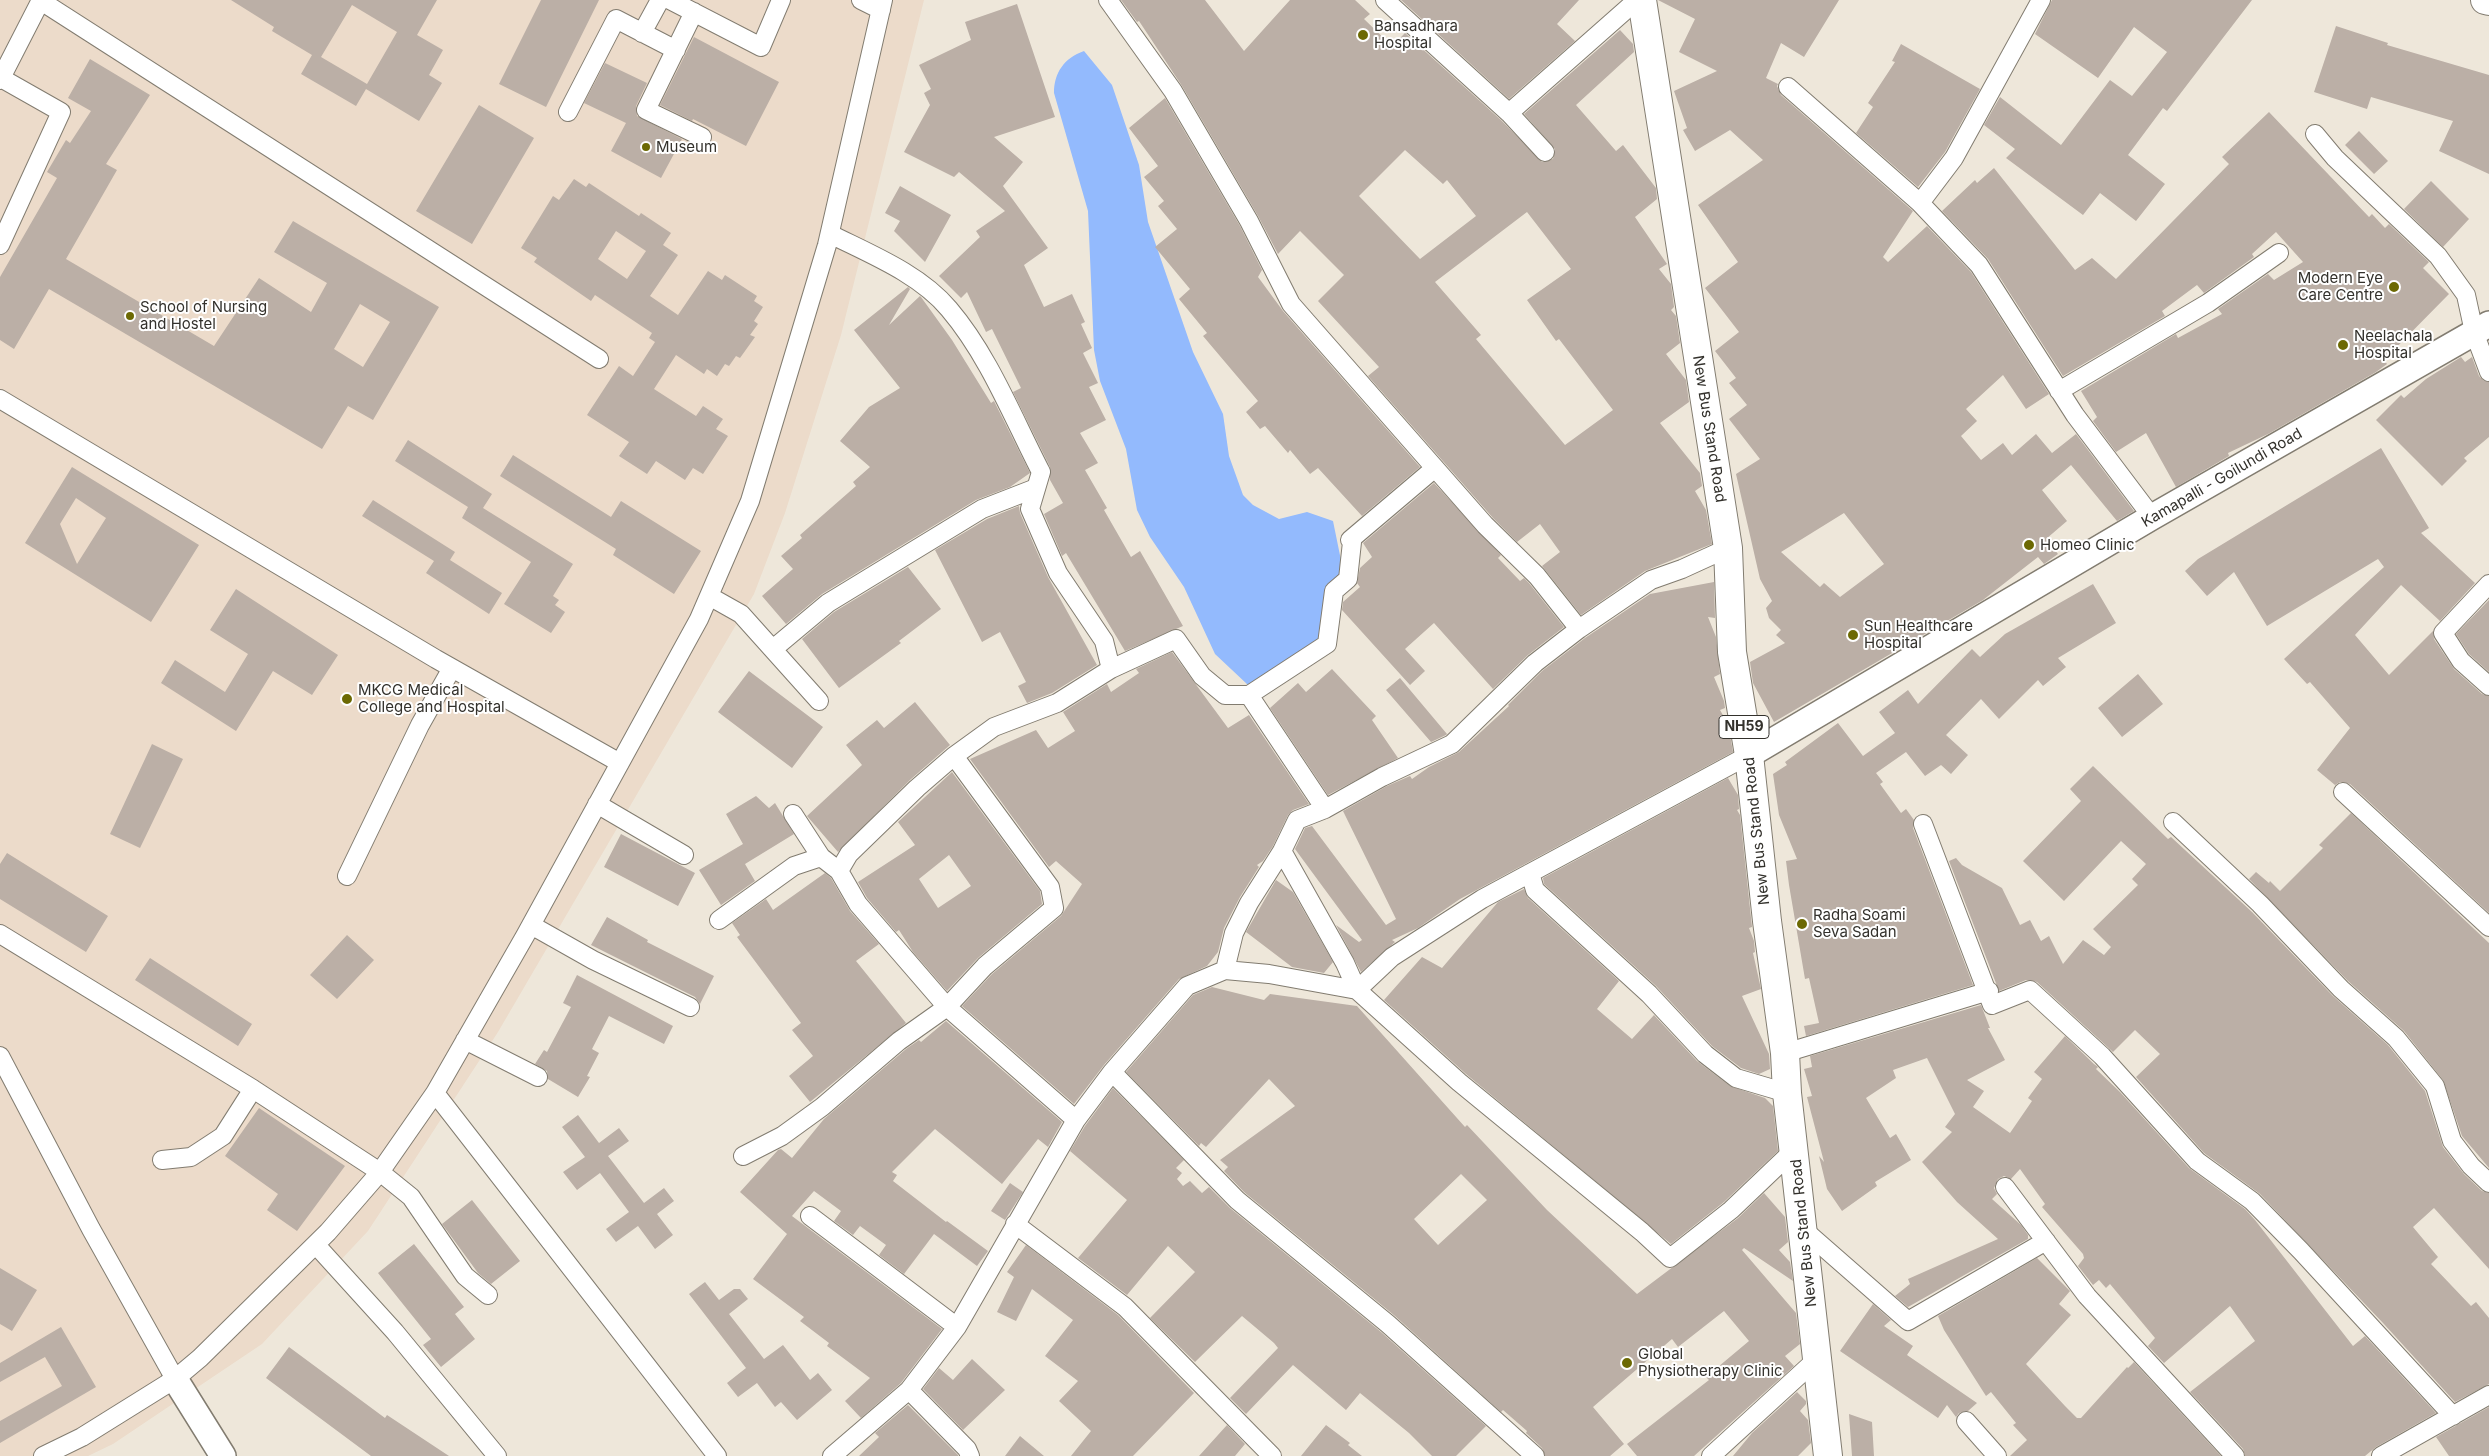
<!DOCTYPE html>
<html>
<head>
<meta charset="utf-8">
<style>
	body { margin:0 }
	canvas { display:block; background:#eee7da }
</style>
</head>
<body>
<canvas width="2489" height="1456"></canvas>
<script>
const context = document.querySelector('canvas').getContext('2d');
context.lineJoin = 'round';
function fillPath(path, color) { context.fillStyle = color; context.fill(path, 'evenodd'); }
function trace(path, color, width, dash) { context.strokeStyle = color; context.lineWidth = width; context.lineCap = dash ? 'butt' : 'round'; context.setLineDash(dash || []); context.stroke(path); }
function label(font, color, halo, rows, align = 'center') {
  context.font = font + ' Inter,sans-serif'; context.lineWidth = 4; context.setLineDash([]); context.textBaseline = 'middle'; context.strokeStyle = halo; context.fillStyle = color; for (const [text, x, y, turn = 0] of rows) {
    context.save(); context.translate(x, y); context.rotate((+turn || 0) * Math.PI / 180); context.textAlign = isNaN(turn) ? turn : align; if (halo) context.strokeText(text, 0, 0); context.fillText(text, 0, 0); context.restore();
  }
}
const medical = new Path2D(`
	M0,0H924L841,335L785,513L754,594L498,1032L368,1231L262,1344L113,1444L88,1456H0Z`);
const water = new Path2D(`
	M1084,51L1112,85L1139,165L1148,222L1193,352L1223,414L1229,456L1243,495L1253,505L1279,519L1307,512L1333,521L1343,570L1319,646L1262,683L1248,685L1215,654L1184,587L1150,537L1137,510L1126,449L1100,381L1094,350L1088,211L1054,93C1054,73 1064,58 1084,51Z`);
const building = new Path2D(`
	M231,0H437L417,35L443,50L429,75L442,83L419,121L366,89L356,106L301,74L312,55L272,31L274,27ZM352,5L397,32L367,84L321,57Z
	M541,0H599L546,107L499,84Z
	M1121,0H1205L1244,51L1290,0H1355L1370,14L1364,19L1392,46L1405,33L1502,121L1542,162L1553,159L1555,149L1524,114L1620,30L1633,44L1634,52L1576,105L1616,151L1623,145L1656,188L1657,199L1635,217L1667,264L1659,269L1671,284L1674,307L1671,310L1676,316L1680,343L1666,354L1686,380L1689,402L1660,423L1700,473L1702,486L1695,491L1706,510L1712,544L1645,571L1581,615L1542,566L1560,552L1540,524L1517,542L1493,518L1368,376L1379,367L1318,301L1344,275L1300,231L1278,254L1258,216L1182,86L1139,21L1137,22ZM1405,150L1443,184L1447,180L1476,216L1420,259L1359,196ZM1527,212L1571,269L1527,300L1556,341L1559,339L1613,410L1565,445L1476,339L1481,335L1435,282Z
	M1401,0H1579L1557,24L1575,41L1509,99Z
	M1658,0H1839L1804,57L1781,43L1766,78L1778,84L1777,86L1781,95L1913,211L1883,257L1888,262L1927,226L1971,272L2049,394L2026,409L2003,375L1966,409L1977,421L1961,436L1981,460L2003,443L2012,455L2036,434L2052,453L2076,434L2134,511L2117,521L2071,465L2042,490L2067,521L2046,539L2058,554L2044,564L2038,557L1983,600L1774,722L1753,683L1750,662L1785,643L1776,635L1781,630L1769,618L1766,608L1772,601L1760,579L1736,474L1760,459L1729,419L1747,405L1729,383L1736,378L1715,351L1739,332L1705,288L1738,262L1698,205L1763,160L1730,130L1695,151L1683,130L1687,128L1674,91L1717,71L1679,52L1695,19ZM1844,513L1884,564L1840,597L1824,583L1820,587L1781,552Z
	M2052,0H2252L2167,111L2163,108L2128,155L2165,184L2136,221L2100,193L2083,215L2006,158L2015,149L1984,125L2000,97L2061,145L2110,80L2132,96L2167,52L2134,27L2098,78L2035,34Z
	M1017,4L1055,117L994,137L1023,162L1003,186L1048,248L1024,265L1044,307L1072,294L1085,322L1081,324L1092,348L1083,353L1098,383L1089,387L1106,420L1080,433L1098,463L1085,470L1107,508L1104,510L1131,557L1140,551L1183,626L1125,651L1066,553L1062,556L1044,514L1063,503L1050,480V467L1013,392L1021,388L992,329L986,332L967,292L961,298L939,276L980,237L976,231L1005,211L959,172L954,177L904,152L930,105L924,93L931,89L919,65L971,40L965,22Z
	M2336,26L2388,43L2387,45L2489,75V174L2439,151L2453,121L2371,97L2367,109L2314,92Z
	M694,37L779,82L746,146L693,119L692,121L660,105Z
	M1901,44L1980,89L1945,152L1918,187L1856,133L1873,107L1868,103L1895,62L1892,61Z
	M90,59L150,95L106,164L117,170L66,259L214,346L259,278L311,312L327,283L274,252L293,221L439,307L373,420L348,406L322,449L49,289L14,349L0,340V277L57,178L47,172L66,140L70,143L91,111L68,98ZM360,304L390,322L363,367L334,349Z
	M605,63L647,83L636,106L637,116L682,139L661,178L611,151L626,123L584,103Z
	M1165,98L1240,226L1262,270L1258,277L1261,281L1283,311L1420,467L1362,516L1318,468L1310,474L1290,450L1288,453L1265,426L1260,429L1246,412L1258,401L1203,336L1207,333L1179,299L1190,289L1155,247L1177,229L1158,206L1164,201L1144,177L1158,166L1129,128Z
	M479,105L534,138L472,244L416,211Z
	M2269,112L2369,217L2372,214L2385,228L2389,224L2429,262L2423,268L2449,294L2384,360L2387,364L2376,372L2268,434L2228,453L2229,456L2176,487L2146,433L2116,452L2093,421L2097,417L2081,391L2176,334L2178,338L2222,314L2218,309L2268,274L2274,280L2303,262L2276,232L2252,254L2254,257L2204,293L2197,285L2162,311L2165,316L2063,376L1988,259L1942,211L1975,180L1977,183L1994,168L2075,270L2092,258L2116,279L2229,164L2222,157Z
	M2359,131L2388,161L2374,174L2345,145Z
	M574,179L586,187L589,183L639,216L641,213L671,233L663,245L678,255L650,296L678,315L708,271L722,280L725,275L757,296L754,301L763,307L754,321L758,324L750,335L755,337L740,358L736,356L729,366L725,364L717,376L707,369L704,374L676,355L654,389L696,416L703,406L723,419L716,429L728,436L703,474L693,468L685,480L656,461L647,474L619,456L629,442L587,415L619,366L633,376L655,342L649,338L652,333L595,295L591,301L534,262L537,258L521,248L553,196L559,200ZM616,231L646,251L627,279L598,259Z
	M2431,181L2469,219L2443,247L2404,209Z
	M900,186L951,215L925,262L894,231L900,221L885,213Z
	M908,287L910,289L889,325L920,296L921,297L952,340L991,403L994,401L1030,473L1010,487L976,500L822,594L786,624L762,596L793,569L781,556L802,538L800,535L856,486L853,482L870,467L840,441L869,407L900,388L854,330Z
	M2461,357L2465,362L2472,357L2479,376L2483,380L2489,382V437L2464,458L2467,461L2442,486L2376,420L2401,395L2404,398L2426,379Z
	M408,440L492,494L483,508L573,564L553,596L559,600L555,605L565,612L551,633L504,604L531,562L462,518L468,507L395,461Z
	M2381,448L2429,528L2421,533L2475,583L2440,621L2401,585L2355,635L2389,675L2433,631L2434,639L2454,669L2482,694L2489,696V913L2350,784L2340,782L2335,785L2317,770L2350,728L2310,682L2307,684L2284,659L2384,567L2378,559L2267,626L2234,572L2207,596L2185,571L2198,559Z
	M513,455L611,517L621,501L701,551L674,594L613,555L616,549L500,476Z
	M72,467L199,545L151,622L25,543ZM76,498L106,518L77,564L60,524Z
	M1434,483L1501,555L1498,558L1520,581L1524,578L1529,583L1564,627L1528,655L1493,689L1434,623L1405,649L1425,671L1410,685L1342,610L1343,602L1360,587L1357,583L1360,568L1372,557L1363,543Z
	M373,500L455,552L450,560L502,593L489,614L426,573L434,561L362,516Z
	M1019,506L1020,513L1048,577L1097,665L1052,693L1027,703L1018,686L1026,682L1000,632L982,642L935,550L987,519Z
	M908,567L941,609L899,641L901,643L839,688L802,639L834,612Z
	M1714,582L1715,618L1708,617L1716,637L1720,674L1714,677L1724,701L1725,708L1720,710L1728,724L1733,752L1460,899L1418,928L1392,940L1395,942L1361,972L1336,925L1359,942L1362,940L1295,849L1305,828L1312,826L1386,925L1396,919L1343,811L1387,786L1410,776L1412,779L1429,767L1459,752L1509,706L1508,705L1542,671L1585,638L1650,594Z
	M2093,584L2116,623L2058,658L2066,667L2043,686L2038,680L1999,719L1981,699L1946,735L1968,755L1951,774L1941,765L1925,776L1906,752L1876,773L1883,782L1880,784L1901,813L1906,809L1914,820L1913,828L1973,985L1806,1036L1804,1026L1819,1023L1809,978L1805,979L1789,885L1786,861L1797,859L1779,815L1773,774L1787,765L1785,762L1838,723L1863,756L1895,733L1879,712L1908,690L1918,704L1972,649L1980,657L2005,634Z
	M236,589L338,655L312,695L273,671L236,731L161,683L175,660L225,692L248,654L210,630Z
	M2489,600V672L2469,654L2456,634Z
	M1172,652L1228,728L1249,715L1309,804L1293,810L1288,815L1273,846L1263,861L1257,865L1259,867L1240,897L1224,928L1218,952L1207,966L1179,979L1104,1065L1074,1104L962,1006L992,974L1061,916L1082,884L1056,861L1049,867L970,759L1036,730L1048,748L1075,731L1063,712L1107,684L1111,692L1139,673L1136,669Z
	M1332,669L1376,716L1372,720L1398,758L1328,795L1270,708L1298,683L1306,692Z
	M749,671L823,727L792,768L718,712Z
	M2138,674L2163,704L2122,737L2098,708Z
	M1400,678L1447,734L1446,735L1431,742L1386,690Z
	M915,702L950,745L910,780L838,852L807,816L862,765L846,745L877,720L884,728Z
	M152,744L183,759L140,848L110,834Z
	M2093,766L2168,839L2171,837L2252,912L2333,996L2388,1045L2425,1091L2443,1147L2464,1174L2482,1191L2489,1193V1269L2434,1208L2413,1227L2438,1257L2431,1264L2471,1306L2476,1302L2489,1318V1384L2455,1402L2383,1323L2260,1194L2204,1153L2136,1077L2160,1054L2135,1030L2113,1052L2037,982L2026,980L1999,991L1949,861L1956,858L1962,865L2002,888L2020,925L2030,920L2041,941L2049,936L2063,964L2083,940L2104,955L2111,947L2093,929L2138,885L2132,879L2146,864L2121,841L2064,901L2023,861L2081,801L2070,789Z
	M952,772L1040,891L1042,904L978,958L947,991L913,952L899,930L896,932L867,898L858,882L915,845L898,822ZM949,855L971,886L938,908L919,879Z
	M1728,778L1738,795L1739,809L1737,810L1740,815L1752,927L1749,928L1754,941L1755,952L1753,953L1761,989L1742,996L1769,1054L1770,1069L1759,1074L1741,1068L1712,1046L1656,986L1544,884L1543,878Z
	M756,796L769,808L775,803L794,834L745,864L755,881L721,905L699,870L743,844L726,814Z
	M2351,813L2489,943V1168L2462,1136L2443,1080L2404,1031L2348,981L2249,879L2256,872L2269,883L2270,881L2280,891L2323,848L2319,845Z
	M621,834L695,873L678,906L604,867Z
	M7,853L108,916L86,952L0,899V864Z
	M825,873L831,878L850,911L879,944L856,961L906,1023L810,1102L789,1076L813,1056L792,1030L801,1023L737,937L740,935L732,923L766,899L773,910Z
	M1276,880L1293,892L1333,962L1324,973L1292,967L1246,932Z
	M1524,889L1528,898L1619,981L1597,1009L1632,1039L1654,1015L1697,1061L1730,1086L1765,1098L1773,1106L1778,1151L1724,1202L1671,1244L1466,1074L1384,1000L1422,957L1442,968L1498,902Z
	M607,917L648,940L647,942L714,976L700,1004L695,997L591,945Z
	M347,935L374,960L337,999L310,975Z
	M150,958L252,1024L238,1046L135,980Z
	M577,975L673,1026L664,1044L609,1016L592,1049L599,1053L587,1076L590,1077L578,1097L548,1079L547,1071L535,1064L544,1050L547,1052L571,1007L563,1003Z
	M1212,987L1264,1000L1270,994L1357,1006L1465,1127L1467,1125L1547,1210L1637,1294L1738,1218L1764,1193L1785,1217L1788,1242L1779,1250L1790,1262L1793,1281L1744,1248L1742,1250L1796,1313L1800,1344L1785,1356L1794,1366L1694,1456H1637L1627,1444L1709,1380L1706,1377L1749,1341L1724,1311L1678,1347L1672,1339L1593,1407L1624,1444L1610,1456H1545L1542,1448L1526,1433L1527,1431L1503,1410L1501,1412L1395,1316L1244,1192L1224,1171L1228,1167L1220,1160L1295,1106L1269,1079L1206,1147L1201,1143L1199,1146L1126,1072L1193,995ZM1461,1174L1487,1200L1438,1245L1414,1219Z
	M1981,1005L1990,1028H1988L2005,1060L1967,1080L1984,1091L1973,1107L2010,1133L2032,1101L2028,1098L2042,1079L2034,1072L2065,1036L2094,1064L2098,1067L2096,1069L2120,1092L2189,1168L2245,1209L2255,1220L2353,1346L2365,1336L2436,1413L2376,1447L2365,1456H2245L2243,1449L2190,1392L2255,1341L2230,1306L2164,1363L2148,1346L2155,1338L2110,1284L2106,1288L2099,1280L2093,1285L2078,1266L2084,1258L2083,1254L2042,1207L2045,1204L2020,1169L2011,1179L2004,1176L1998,1179L1994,1188L1997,1194L1992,1199L2021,1225L2028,1235V1239L1908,1307L1895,1296L1910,1284L1908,1279L1998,1239L1957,1202L1922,1162L1952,1132L1945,1127L1955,1114L1927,1058L1893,1070L1896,1078L1866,1098L1890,1138L1896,1134L1911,1160L1875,1182L1877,1186L1842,1211L1827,1189L1819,1156L1824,1162L1807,1097L1812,1096L1804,1069L1812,1067L1810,1056Z
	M946,1021L1062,1122L1048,1147L1038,1139L1002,1184L935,1129L892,1172L897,1175L893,1181L946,1222L947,1221L988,1251L977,1266L934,1234L904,1274L879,1255L886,1245L860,1226L853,1235L834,1221L841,1211L814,1191L792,1216L942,1329L901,1383L861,1418L845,1401L870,1378L827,1346L829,1343L800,1321L804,1317L753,1279L787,1234L740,1192L778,1150L781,1149L792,1158L824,1119L906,1049L919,1040L921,1042Z
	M1113,1088L1184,1160L1176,1168L1182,1173L1177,1179L1183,1186L1190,1181L1202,1193L1209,1187L1230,1208L1381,1332L1486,1426L1456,1456H1432L1409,1433L1360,1393L1346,1410L1293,1365L1246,1414L1230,1398L1278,1348L1274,1343L1242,1316L1195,1362L1150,1318L1195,1272L1168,1246L1127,1295L1078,1258L1127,1200L1070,1151L1085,1126Z
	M259,1108L345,1166L297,1231L267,1210L278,1194L225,1156Z
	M578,1115L599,1143L619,1128L629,1141L608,1156L644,1203L664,1188L674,1201L657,1214L673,1235L655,1249L638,1226L616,1242L606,1229L629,1212L600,1173L577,1190L563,1172L585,1157L562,1127Z
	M1010,1183L1023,1192L1005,1220L991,1211Z
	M472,1200L520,1261L491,1284L478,1273L442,1224Z
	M414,1244L464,1307L455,1314L475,1339L441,1367L423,1345L431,1339L378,1273Z
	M1026,1245L1118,1315L1194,1393L1133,1456H1071L1091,1431L1059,1401L1078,1381L1045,1356L1073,1320L1032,1289L1016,1321L997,1312L1014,1277L1007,1272Z
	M2037,1258L2070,1291L2059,1304L2071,1315L2026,1364L2065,1406L2077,1418H2081L2127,1367L2128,1368L2134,1362L2221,1456H2010L2027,1440L2013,1425L2016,1423L1991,1392L1986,1396L1944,1330L1938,1316Z
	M0,1268L37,1290L12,1331L0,1324Z
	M705,1282L719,1300L734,1289H740L748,1299L729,1314L764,1359L783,1345L810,1380L818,1373L832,1390L797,1420L781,1402L775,1407L757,1383L738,1397L727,1383L746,1368L689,1294Z
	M1873,1304L1891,1320L1884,1326L1913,1346L1907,1355L1977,1403L1968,1411L1959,1413L1956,1417L1947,1405L1938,1418L1840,1351Z
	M61,1327L96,1387L0,1443V1421L62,1386L45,1357L0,1382V1363Z
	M289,1347L385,1418L387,1415L449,1456H371L266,1378Z
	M972,1359L1005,1390L963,1430L923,1389L939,1368L953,1380Z
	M1797,1392L1806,1401V1404L1800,1411L1808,1420L1811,1443L1798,1456H1733L1752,1433Z
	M908,1405L958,1455V1456H859L879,1437L875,1433Z
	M2489,1407V1456H2449L2436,1437Z
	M1849,1414L1872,1422L1874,1456H1852Z
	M1227,1425L1245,1444L1235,1456H1199Z
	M1326,1425L1350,1443L1348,1445L1362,1456H1301Z
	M1020,1436L1044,1456H1005Z`);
const street = new Path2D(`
	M670,0L761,47L781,0
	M861,0L881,10
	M1108,0L1173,91L1249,221L1291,304L1485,525L1537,576L1579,629L1651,580L1682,569L1728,548
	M1385,0L1509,113L1545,152
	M41,1L599,359
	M694,12L646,110L702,137
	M642,33L660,0
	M0,80L41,0
	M1788,87L1920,203L1979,265L2075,415L2152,517
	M568,112L616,19L676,50
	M1509,113L1637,0
	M2315,134L2335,158L2438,256L2466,295L2474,332L2489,372
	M1920,203L1954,158L2041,0
	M830,234C870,254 920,274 949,309C989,356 1013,418 1041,472L1030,509L1058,573L1104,641L1111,669
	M0,245L61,112L1,78
	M2059,391L2208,303L2279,253
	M0,399L436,659L620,763
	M1435,468L1350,540L1352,542L1348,579L1334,591L1327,644L1249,695L1325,809L1297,820L1282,851L1345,963L1357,990L1459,1082L1642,1232L1670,1258L1731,1210L1795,1149
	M2489,584L2443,633L2461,661L2489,686
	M709,596L741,614L819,701
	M773,649L828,603L982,509L1036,488
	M2343,792L2489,927
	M597,804L684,855
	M1325,809L1382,777L1452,744L1535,663L1579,629
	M793,814L821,857
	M2173,822L2260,904L2341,989L2396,1038L2435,1086L2452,1141L2471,1166L2489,1183
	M1923,824L1992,1005L2030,990L2102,1056L2197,1161L2252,1201L2301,1251L2453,1416
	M839,871L849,854L917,788L954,756L994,727L1057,703L1111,669L1176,639L1202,676L1225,695H1249
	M1530,873L1535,890L1649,994L1705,1054L1736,1078L1787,1093
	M347,876L420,725L452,668
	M719,920L794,866L821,857L839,871L858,904L947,1007L985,966L1054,908L1050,887L954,756
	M531,925L593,960L690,1007
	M0,934L253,1089L380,1172L411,1197L465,1276L488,1295
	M1225,970L1234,933L1249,903L1282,851
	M465,1040L538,1077
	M1785,1053L1989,991
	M0,1056L91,1229L175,1379
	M1112,1072L1237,1200L1388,1324L1535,1456
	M435,1093L717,1456
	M743,1156L782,1136L822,1107L899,1041L947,1007L1076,1120L1112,1072L1187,986L1225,970L1269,974L1357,990L1392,957L1482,899L1749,755
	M162,1160L191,1157L223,1136L253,1089
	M2005,1187L2087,1296L2235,1456
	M810,1216L957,1327
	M1015,1224L1125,1307L1272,1456
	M1804,1230L1908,1321L2046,1241
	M316,1245L395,1332L497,1456
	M909,1390L967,1449L970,1456
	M1966,1421L1997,1456
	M43,1456L82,1437L175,1379L200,1358L328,1232L380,1172L435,1093L525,936L699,619L750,501L827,245L883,0
	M832,1456L909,1390L957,1327L1076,1120
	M1711,1456L1818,1358
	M2381,1456L2489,1395`);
const secondary = new Path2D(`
	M1749,755L2152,517L2489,324
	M175,1379L223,1456`);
const primary = new Path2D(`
	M2485,0L2489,1`);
const highway = new Path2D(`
	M1642,0L1728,548L1732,652L1749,755L1767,921L1785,1053L1787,1093L1828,1456`);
const markers = [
	[1363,35,6,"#6c6903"],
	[646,147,5,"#6c6903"],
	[2394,287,6,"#6c6903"],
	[130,316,5,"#6c6903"],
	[2343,345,6,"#6c6903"],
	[2029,545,6,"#6c6903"],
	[1853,635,6,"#6c6903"],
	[347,699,6,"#6c6903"],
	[1802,924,6,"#6c6903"],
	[1627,1363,6,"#6c6903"]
];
const shields = [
	[1744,727,50]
];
const shieldNames = [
	["NH59",1744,727]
];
const poiNames = [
	["Bansadhara",1374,26],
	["Hospital",1374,43],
	["Museum",656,147],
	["Modern Eye",2383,278,"right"],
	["Care Centre",2383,295,"right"],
	["School of Nursing",140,307],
	["and Hostel",140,324],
	["Neelachala",2354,336],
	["Hospital",2354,353],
	["Homeo Clinic",2040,545],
	["Sun Healthcare",1864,626],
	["Hospital",1864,643],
	["MKCG Medical",358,690],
	["College and Hospital",358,707],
	["Radha Soami",1813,915],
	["Seva Sadan",1813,932],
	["Global",1638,1354],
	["Physiotherapy Clinic",1638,1371]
];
const streetNames = [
	["New Bus Stand Road",1709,429,81],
	["Kamapalli - Goilundi Road",2222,478,-30],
	["New Bus Stand Road",1757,831,-96],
	["New Bus Stand Road",1804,1233,-96]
];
fillPath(medical, '#ecdbca');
fillPath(water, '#93bafd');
fillPath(building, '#bbafa6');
trace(street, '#827c70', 20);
trace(secondary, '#827c70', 28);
trace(primary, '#827c70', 30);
trace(highway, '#827c70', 30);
trace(street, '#fff', 18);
trace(secondary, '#fff', 25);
trace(primary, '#fff', 28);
trace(highway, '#fff', 28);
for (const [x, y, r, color] of markers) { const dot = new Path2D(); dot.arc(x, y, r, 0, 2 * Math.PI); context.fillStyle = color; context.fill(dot); trace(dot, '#fff', 2); }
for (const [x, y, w] of shields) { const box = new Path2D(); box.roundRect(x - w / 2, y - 11.5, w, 23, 4); context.fillStyle = '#fff'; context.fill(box); trace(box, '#33312c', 1); }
label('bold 14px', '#33312c', null, shieldNames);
label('15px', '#33312c', '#fff', poiNames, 'left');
label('15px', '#33312c', '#fff', streetNames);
</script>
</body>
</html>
